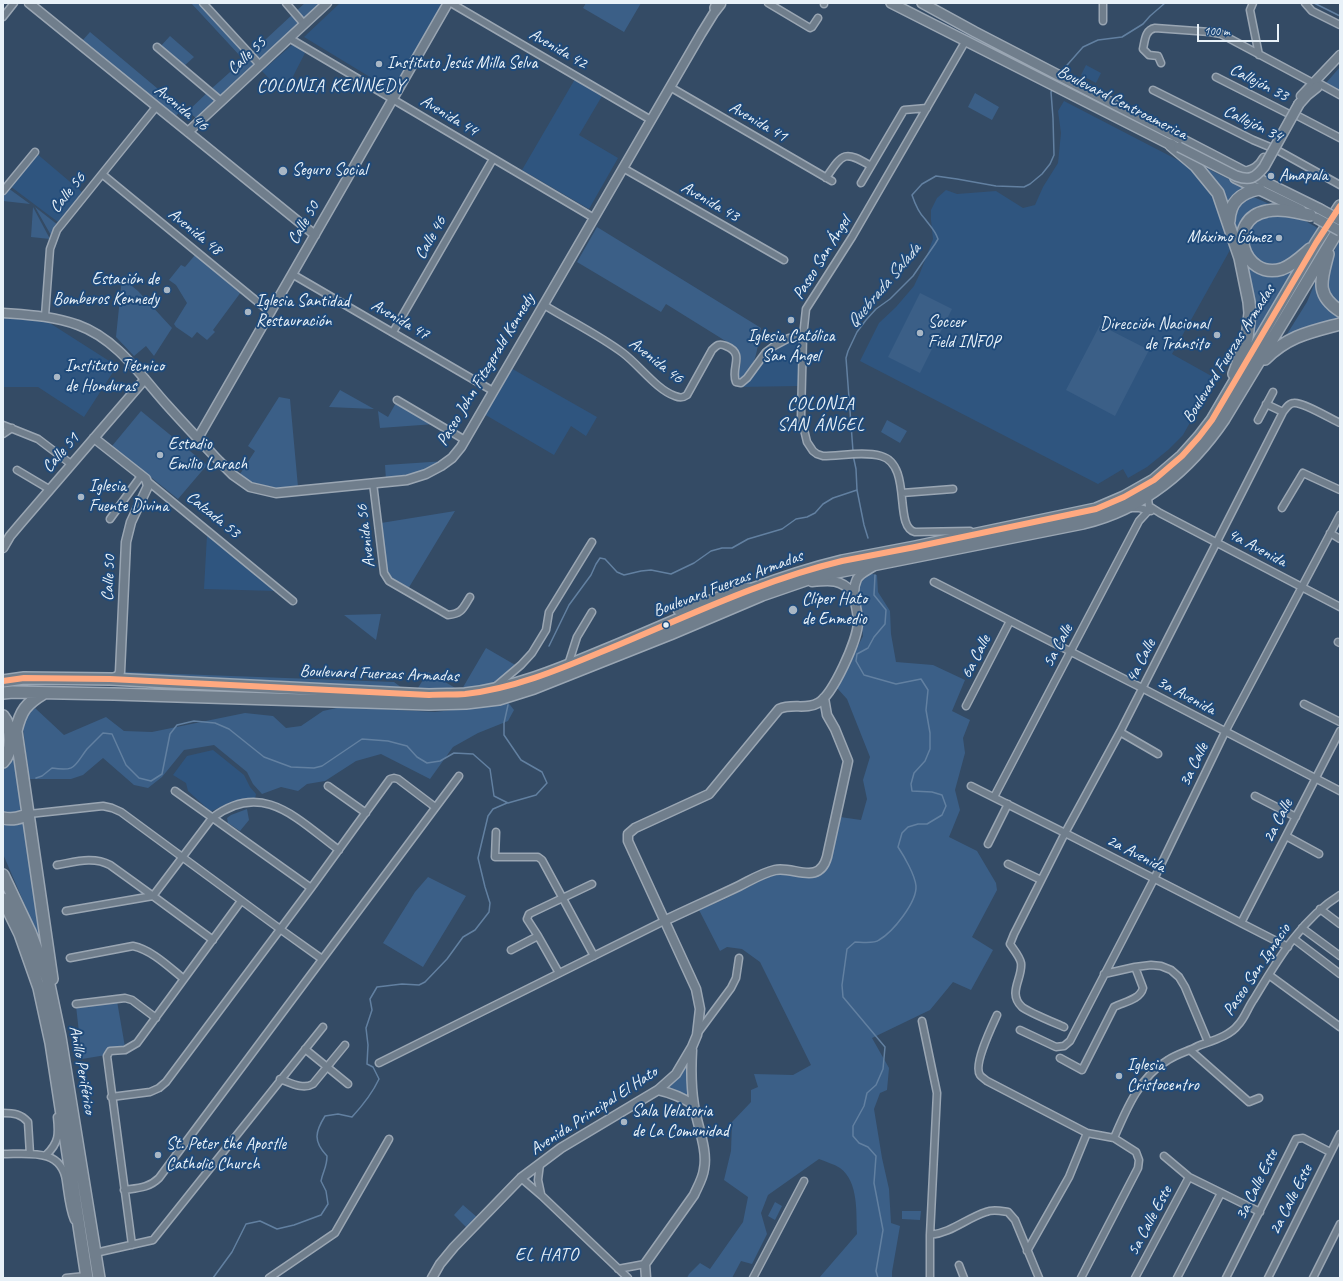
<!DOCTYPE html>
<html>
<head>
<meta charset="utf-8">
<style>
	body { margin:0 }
	#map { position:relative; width:1343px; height:1281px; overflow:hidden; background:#344b65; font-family:Caveat,sans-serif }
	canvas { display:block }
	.frame { position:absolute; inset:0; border:4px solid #e8f1f8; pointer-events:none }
	.scale { position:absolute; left:1197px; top:24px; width:82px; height:18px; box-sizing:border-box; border:2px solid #e8f1f8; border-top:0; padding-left:5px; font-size:12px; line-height:14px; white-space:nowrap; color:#e8f1f8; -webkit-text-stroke:3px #1f4a7a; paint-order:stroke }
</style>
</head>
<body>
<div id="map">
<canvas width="1343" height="1281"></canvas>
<div class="frame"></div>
<div class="scale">100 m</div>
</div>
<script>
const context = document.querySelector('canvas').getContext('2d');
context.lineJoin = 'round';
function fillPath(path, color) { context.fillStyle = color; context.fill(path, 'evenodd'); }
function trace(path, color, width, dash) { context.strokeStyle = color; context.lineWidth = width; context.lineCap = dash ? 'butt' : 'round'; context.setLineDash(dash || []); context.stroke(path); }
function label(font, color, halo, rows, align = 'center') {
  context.font = font + ' Caveat,sans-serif'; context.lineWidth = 4; context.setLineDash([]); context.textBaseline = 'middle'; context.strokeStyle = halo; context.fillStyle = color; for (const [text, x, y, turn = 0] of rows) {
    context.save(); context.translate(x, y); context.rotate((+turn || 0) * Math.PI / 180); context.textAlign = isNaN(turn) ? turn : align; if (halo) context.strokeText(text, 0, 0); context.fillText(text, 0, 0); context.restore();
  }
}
const built = new Path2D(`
	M340,3H438L443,6L393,91L304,37Z
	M293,44L305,53L284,94L262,71Z
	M1086,65L1101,73L1096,83L1081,75Z
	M575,79L602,96L579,135L618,158L589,209L522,170Z
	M1064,101L1197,170L1215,193L1230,250L1172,354L1215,378L1183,435L1168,450L1147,467L1128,478L1123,469L1098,484L860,361L879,323L896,307L914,286L920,273L933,239L931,220V210L937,198L946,190L957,194L996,191L1023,208L1035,205L1043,187L1058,163L1061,133L1058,111Z
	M36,153L82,192L58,222L10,186Z
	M3,317L45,320L117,366L84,417L38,387H3Z
	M800,339L799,386L739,387V384L758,362L782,342Z
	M509,367L597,417L586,436L571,426L554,455L484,414Z
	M207,535L277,591L204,589Z
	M213,750L244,775L250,787L256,794L255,799L233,801L212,811H210L188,791L186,783L173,775L187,756Z`);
const green = new Path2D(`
	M191,3H200L246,53L241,57Z
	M305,3H324L304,21L295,12Z
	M586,3H641L624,32L583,8Z
	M293,14L302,23L261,61L252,52Z
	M90,32L182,109L175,117L82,41Z
	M170,36L194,57L183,67L159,48Z
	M249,55L258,65L221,99L210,90Z
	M1340,67V91L1326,83Z
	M208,92L219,101L198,120L188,111Z
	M975,93L999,107L992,120L968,107Z
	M1204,167L1247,188L1228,214L1221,187Z
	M8,188L30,204L3,201V193Z
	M1249,195L1281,209L1243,227L1256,269L1300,262L1243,359L1251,329L1233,222L1237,202Z
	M33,207L50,239L31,237Z
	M35,207L58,225L52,237Z
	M1259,215H1295L1316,227L1318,229L1307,249L1283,267L1257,263L1244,238Z
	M597,227L761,328C758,343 756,374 739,378L738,377C740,362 746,356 732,345L666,304L661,312L577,262Z
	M1340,239V307L1326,289L1329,262Z
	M195,255L241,292L213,330L215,332L207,340L197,332L192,338L176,327L174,324L187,303L176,285L169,280L181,265L185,267Z
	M1321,268L1319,285L1340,311V321L1284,339L1307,302Z
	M122,278L138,291L172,328L154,356L146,346L134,356L116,337Z
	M920,293L952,309L920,373L888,357Z
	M1100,325L1149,350L1115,416L1066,390Z
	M340,390L374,409L329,407Z
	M279,397L290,399L298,487L277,489L252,484L240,474L255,451L248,446Z
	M397,401L435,424L380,428L378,411L388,417Z
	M141,411L207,465L178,499L112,446Z
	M887,420L907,431L900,443L881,432Z
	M446,461C429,473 406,477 386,480L385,465Z
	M455,511L408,589L388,576L381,523Z
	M868,573L877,575L878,592L890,611L891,634L896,662L933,665L965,680L952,711L970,720L963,738L965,753L955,790L960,810L949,837L977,851L996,883L997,890L972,937L993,950L971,990L953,982L930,1010L872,1038L889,1068L887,1090L880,1093L874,1109L882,1158L889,1189L891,1223L900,1226L892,1272V1278H819L857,1234C856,1213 859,1182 840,1168C834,1164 826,1162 819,1159L768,1195L761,1213L767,1234L752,1264L741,1261L732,1278H687L689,1274L700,1263L710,1269L743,1222L748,1197L724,1180L731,1151L732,1122L751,1102V1090L758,1087L754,1074L793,1075L811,1065L760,962L742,949L727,947L720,951L699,910L723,900L774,874L787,873L795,876L813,878L822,874L829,866L840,817L861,820L867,799L863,780L870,757L847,699L837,688L863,636L857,592L860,579Z
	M381,614L376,640L344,615Z
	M486,648L517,666L492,686L462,689Z
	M124,672L394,682L406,691L124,678Z
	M428,672L457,689L416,691Z
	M507,701L514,710L508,721L478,733L453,747L430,779L381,754L356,761L325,781L307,784L298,791L281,787L262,794L253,784L247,772L214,745L184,750L162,777L148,788L134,785L103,758L83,775L71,779H29L23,728L25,720L29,712L35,708L64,735L106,717L124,731L152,732L245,713L273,716L286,728L301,726L323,711L341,707L435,712L470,708Z
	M14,748L24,811L8,814L3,813V771L9,761Z
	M247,809L249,820L240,831L228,823L227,818L231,815Z
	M24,823L43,938L45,952L3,854V824L17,825Z
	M428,877L466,896L423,967L383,943L415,892Z
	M117,1001L125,1047L105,1050L106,1055L82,1059L76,1006Z
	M690,1062L691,1097L664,1088Z
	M775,1202L782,1206L775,1220L768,1216Z
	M463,1205L478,1218L468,1229L454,1215Z
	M902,1211H921L920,1220L902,1219Z`);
const stream = new Path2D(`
	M1314,3L1340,16
	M1061,72L1083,47L1098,40L1122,37L1143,24L1150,16L1165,3
	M853,451L846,358L848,351L857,332L866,320L876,309L890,299L913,276L935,244L938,239C935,230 930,226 925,219C919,213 915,204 912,195L922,184L936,176L957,179L996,186L1024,187L1030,184L1042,174L1050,164L1054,155L1053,118L1051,92L1053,88
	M853,455L856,469L857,490L864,525L868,538
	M875,575L874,595L886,610L885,624L874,637L868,648L857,654L856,661L864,675L896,684L921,679L928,690L926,710L930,733V749L925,761L914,773L911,784L912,791L932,792L942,795L946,806L942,815L927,824H918L908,827L902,833L898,847C904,856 915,875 916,886C917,902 893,932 879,940C874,944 861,942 855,942L847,949L842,985L843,997L885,1047L883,1069L876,1085L867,1093L864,1106L853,1126V1136L859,1143L868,1147L876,1156L874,1183L883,1230L876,1271L878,1278
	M549,646L569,605L591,575L596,564L600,558L605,559L617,572L624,575L641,571L651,570L671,574L694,563L711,551L722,548H732L748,539L782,529L796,519L807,517L815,513L823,504L833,498L857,490
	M36,778L42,776L52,768C76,772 74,766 87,749C92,744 98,738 103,733L112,734L126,765L139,778L151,781L162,774L170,734L177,725L194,721L215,723L229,729L264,757L291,767L314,768L322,766L362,739L388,741L407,746L417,757L427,763L440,761L454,753L473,754L490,769L494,796L508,803L536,795L547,783L542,772L521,760L504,735V723L508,705
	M213,1278L232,1252L246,1224L260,1221L277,1229L294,1225L321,1215L328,1204L326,1191L321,1181C323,1171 327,1167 327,1156C313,1141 315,1132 325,1116L338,1114L352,1117C363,1105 372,1094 379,1079L373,1067L367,1064L368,1045L366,1028L372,1010L370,999L377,987L402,984L419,985L425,982L447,959L463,937L475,930L489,912L490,903L485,887L478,858L488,816L493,809L507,803`);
const street = new Path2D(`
	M203,3L260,65
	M286,3L304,24
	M451,3L651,120
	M768,3L810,28L812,27L818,18
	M1253,3L1250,10L1259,55
	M1305,3L1312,11L1340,25
	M824,4V3
	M3,17L14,3
	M1103,21V3
	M289,38L594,218
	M965,42L852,237L806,309L803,337L801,417L807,442L813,451L817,454L823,456C841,456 863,451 881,456C913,465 893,527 915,532L970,531
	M157,47L221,101
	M1161,63L1158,56L1149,55L1143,49C1145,40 1145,30 1155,28L1210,32L1221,34L1313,83
	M1216,77L1289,114
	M1320,84L1340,95
	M670,87L832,181
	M1153,90L1253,140L1277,150L1340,185
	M1296,115L1340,138
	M623,168L784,260
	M102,174L270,312
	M826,178C843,153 844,150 871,166
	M861,183L904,110L927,108
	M3,191L35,152
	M292,274L493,391
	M544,305C570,321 599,335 623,353C639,365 657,390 675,396C680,398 683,398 687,395L712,350C717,345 719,343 726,346C746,354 730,368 736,382L741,383L747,378L766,352L774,346L789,338L803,337
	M45,316L50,249L57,230L156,107
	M393,332L493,159
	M397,400L465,440
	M1266,404L1283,412
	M1258,420L1273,392
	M3,425L38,439L71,464
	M3,434L12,428
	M17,470L49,489
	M146,480L293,601
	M373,483L384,573L389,581L448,615C462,614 463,608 470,597
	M902,493L953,489
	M1151,495L1148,499L1149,506L1160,513L1340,607
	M1131,508H1139L1151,511
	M1282,508L1303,473L1340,490
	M110,519L141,476
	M1330,533L1340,539
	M934,582L1142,688L1340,791
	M677,611L744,586L751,587
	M1338,642L1340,643
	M568,665L577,637L592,612
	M495,687L521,665L532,653L546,630L549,612L592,542
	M1304,704L1340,722
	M966,706L1010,621
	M1120,732L1158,754
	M328,786L366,813
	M971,786L1065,833L1288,947
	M175,791L311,888
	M1255,796L1296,817
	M994,797L1139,521L1149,510
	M29,814L103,806L112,808L121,812L280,929L322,959
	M496,832L495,857H538L542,860L594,956
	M1286,836L1319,854
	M988,844L1008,804
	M1008,864L1041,880
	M57,865C75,862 93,856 110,865L153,896
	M1320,909L1340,924
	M66,911L153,896
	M1241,923L1340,731
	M1302,928L1340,956
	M1294,939L1340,974
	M213,940L153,896L212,818C263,779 298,820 339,850
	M511,950L538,936
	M70,958L133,946C152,950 169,967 184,979
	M559,973L538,936L527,919L529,914L592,884
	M1104,974L1135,967L1151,965L1161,966L1171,970L1179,977L1185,987L1208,1042
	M1269,975L1340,1027
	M76,1004L125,998L132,1000L156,1018
	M997,1015C992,1026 973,1065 980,1075C981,1077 985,1079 987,1081L1087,1133L1114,1138L1136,1152L1139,1160L1138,1168L1081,1278
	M922,1021L937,1093L930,1235
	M1064,1027C1055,1023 1028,1012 1022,1007C1007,993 1023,978 1021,963C1020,957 1014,950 1010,944L1014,934L1065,833L1120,732L1283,412C1286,408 1289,403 1294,403C1303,402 1331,419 1340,423
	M1020,1030L1056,1047L1064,1046L1070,1041L1154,879L1225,732L1340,515
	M697,1034L731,988L736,978L739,958
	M305,1049L348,1084
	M1190,1050L1249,1102L1259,1098
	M1060,1058L1082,1070L1114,1007C1123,1002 1140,1000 1143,988L1135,967
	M379,1063L664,921
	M280,1079C291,1083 303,1090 313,1084L345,1045
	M111,1097L150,1092L159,1088L166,1082L311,888L390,779L394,778L398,779L435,807
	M3,1113C14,1113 21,1114 28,1122L30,1154
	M1114,1138C1126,1110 1140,1076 1168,1060C1177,1054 1189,1051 1198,1046C1211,1041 1230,1036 1238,1025C1245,1018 1248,1007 1254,999C1277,961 1301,919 1340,895
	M3,1154C28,1154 62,1148 66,1181C68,1194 69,1208 74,1220
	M46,1155C59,1143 59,1134 57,1117
	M1164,1156L1189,1177L1260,1212
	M540,1164L538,1180L541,1194
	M521,1178L542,1196L628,1278
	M124,1190C138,1188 149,1188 159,1178L459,776
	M132,1245L107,1056L110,1051L125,1050L137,1043L241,901
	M1027,1251L1069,1177L1087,1133
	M95,1253L153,1240L323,1027
	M959,1265L964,1278
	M618,1269L645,1264
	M66,1278L86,1276
	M269,1278L335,1233L389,1139
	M753,1278L804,1181
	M930,1278V1235C951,1233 967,1218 986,1212C993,1209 1001,1211 1008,1212L1015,1220L1039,1278
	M1135,1278L1189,1177
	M1177,1278L1221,1193
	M1226,1278L1296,1139L1303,1138L1330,1152
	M1268,1278L1340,1134
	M1313,1278L1340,1224`);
const secondary = new Path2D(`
	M29,3L315,235
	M1301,96L1340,55
	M188,132L327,3
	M1245,172C1254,169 1259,167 1264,158
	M3,313C29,315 53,316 78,325C117,339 141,376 167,405C184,424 202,443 219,461L233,475L250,487L276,493L407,480L426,474L441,466L452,458L461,447L701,34L714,13L721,4
	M94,438L146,479L148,486L131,522L126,542L120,672L118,676L110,679
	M198,438L448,3
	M3,548L10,536L21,523L145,379
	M812,582C830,580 841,579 853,593
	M664,921C689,909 714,898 739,886C751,880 762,873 775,870C794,866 819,886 827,857L848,761L835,729L827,715L824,698
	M658,1090C672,1093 683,1098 694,1105
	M432,1278L440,1264L454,1247L521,1178L561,1148L658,1090L676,1074L692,1047L697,1035L700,1009L696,989L628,841V834L635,828L709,794L779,709C792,703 806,710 818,703C833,695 858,639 858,622C858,607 850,594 857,579C860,573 869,570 874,566
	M646,1278L645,1264L694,1195C698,1186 703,1178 704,1169C708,1150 697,1125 694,1105C691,1087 691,1068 692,1050`);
const primary = new Path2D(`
	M891,3L1177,148
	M922,3L975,32L1243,171L1320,209
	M715,8L717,3
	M1299,104L1307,95L1317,87
	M1235,178L1301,210`);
const highway = new Path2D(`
	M1171,145L1196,166L1218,193L1240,258L1249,302L1250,313L1247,338L1234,374
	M1310,215C1296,212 1281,208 1267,211C1224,219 1243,281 1282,269C1293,265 1302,256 1310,249
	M1229,221C1230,202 1240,193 1259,189
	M1328,254C1322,279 1314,294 1340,311
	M1265,359C1288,336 1310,332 1340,324
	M3,681L24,678L110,679L429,695C441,694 453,695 465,694C512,689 558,670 601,652C680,620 758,581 842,561L915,547L1096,509L1124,497L1154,480L1182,456L1199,437L1212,420L1316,243L1340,206
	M3,693L13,692L114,694L429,704L466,703L499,699L534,688L670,634L762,595L817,576L1083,523C1143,509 1190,469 1224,419L1340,227
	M44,693C26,704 21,710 16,731L52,979
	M3,716C12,727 13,752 3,762
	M3,818C13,820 20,818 29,814
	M3,875L30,932L48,980L60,1037L99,1278
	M3,899L20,934L39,988L51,1043L87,1278`);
const primaryBridge = new Path2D(`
	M1179,147L1236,176C1250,181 1255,178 1264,167L1299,104
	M1320,209L1340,220
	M1316,218L1340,231`);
const bus1 = new Path2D(`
	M3,681L24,678L110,679L429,695C441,694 453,695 465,694C512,689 558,670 601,652C680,620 758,581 842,561L915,547L1096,509L1124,497L1154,480L1182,456L1199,437L1212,420L1316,243L1340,206`);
const markers = [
	[379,64,4,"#a9b7c5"],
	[283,171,5,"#a9b7c5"],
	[1271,176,4,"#a9b7c5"],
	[1279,238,4,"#a9b7c5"],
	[167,290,4,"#a9b7c5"],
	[248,312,4,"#a9b7c5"],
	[791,320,4,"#a9b7c5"],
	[920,333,4,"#a9b7c5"],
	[1217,335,4,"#a9b7c5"],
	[57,377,4,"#a9b7c5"],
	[160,455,4,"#a9b7c5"],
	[81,497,4,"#a9b7c5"],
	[793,610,5,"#a9b7c5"],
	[666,625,3.5,"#e8f1f8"],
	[1119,1076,4,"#a9b7c5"],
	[624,1122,4,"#a9b7c5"],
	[158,1155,4,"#a9b7c5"]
];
const streetNames = [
	["Avenida 42",558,49,30],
	["Calle 55",247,56,-43],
	["Callejón 33",1259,83,27],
	["Boulevard Centroamerica",1122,103,27],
	["Avenida 46",181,108,39],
	["Avenida 44",449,116,31],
	["Avenida 41",758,122,30],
	["Callejón 34",1253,124,26],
	["Calle 56",68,193,-51],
	["Avenida 43",710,202,30],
	["Calle 50",304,223,-60],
	["Avenida 48",195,232,39],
	["Calle 46",431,238,-60],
	["Paseo San Ángel",822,258,-58],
	["Avenida 47",400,320,30],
	["Boulevard Fuerzas Armadas",1229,354,-58],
	["Avenida 46",656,361,38],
	["Paseo John Fitzgerald Kennedy",486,370,-59],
	["Calle 51",61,453,-49],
	["Calzada 53",213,515,39],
	["Avenida 56",366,536,-97],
	["4a Avenida",1257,548,28],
	["Calle 50",109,578,-87],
	["Boulevard Fuerzas Armadas",728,584,-21],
	["5a Calle",1058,646,-62],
	["6a Calle",976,657,-63],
	["4a Calle",1141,661,-63],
	["Boulevard Fuerzas Armadas",379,674,2],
	["3a Avenida",1186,696,28],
	["3a Calle",1194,765,-64],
	["2a Calle",1278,821,-63],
	["2a Avenida",1136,854,27],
	["Paseo San Ignacio",1257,970,-56],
	["Anillo Periférico",82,1070,80],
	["Avenida Principal El Hato",594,1111,-33],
	["3a Calle Este",1257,1185,-64],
	["2a Calle Este",1291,1200,-63],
	["5a Calle Este",1150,1221,-62]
];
const poiNames = [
	["Instituto Jesús Milla Selva",387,64],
	["Seguro Social",292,171],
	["Amapala",1279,176],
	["Máximo Gómez",1271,238,"right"],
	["Estación de",159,280,"right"],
	["Bomberos Kennedy",159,300,"right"],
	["Iglesia Santidad",256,302],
	["Restauración",256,322],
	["Soccer",928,323],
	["Field INFOP",928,343],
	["Dirección Nacional",1209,325,"right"],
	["de Tránsito",1209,345,"right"],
	["Iglesia Católica",791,337,"center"],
	["San Ángel",791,357,"center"],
	["Instituto Técnico",65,367],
	["de Honduras",65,387],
	["Estadio",168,445],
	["Emilio Larach",168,465],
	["Iglesia",89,487],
	["Fuente Divina",89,507],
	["Clíper Hato",802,600],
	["de Enmedio",802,620],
	["Iglesia",1127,1066],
	["Cristocentro",1127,1086],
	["Sala Velatoria",632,1112],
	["de La Comunidad",632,1132],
	["St. Peter the Apostle",166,1145],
	["Catholic Church",166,1165]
];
const neighbourhoodNames = [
	["COLONIA KENNEDY",331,86],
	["COLONIA",821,404],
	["SAN ÁNGEL",821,425],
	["EL HATO",547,1255]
];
const waterNames = [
	["Quebrada Salada",884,286,-50]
];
fillPath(built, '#2f557f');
fillPath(green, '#3b5f87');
trace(stream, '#6280a1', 1.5);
trace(street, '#9aa6b3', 9);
trace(secondary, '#9aa6b3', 11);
trace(primary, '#9aa6b3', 12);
trace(highway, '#9aa6b3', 14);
trace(street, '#707e8c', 6);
trace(secondary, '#707e8c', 8);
trace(primary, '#707e8c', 9);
trace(highway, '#707e8c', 11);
trace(primaryBridge, '#9aa6b3', 12, []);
trace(primaryBridge, '#707e8c', 9);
trace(bus1, '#ffa980', 6);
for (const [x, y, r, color] of markers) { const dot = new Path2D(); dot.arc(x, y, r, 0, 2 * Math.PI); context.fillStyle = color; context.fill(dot); trace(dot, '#1f4a7a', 1.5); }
label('17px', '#e8f1f8', '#1f4a7a', streetNames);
label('17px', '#e8f1f8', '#1f4a7a', poiNames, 'left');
context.letterSpacing = '1px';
label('18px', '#e8f1f8', '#1f4a7a', neighbourhoodNames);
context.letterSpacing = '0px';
label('italic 18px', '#d4e1ec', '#1f4a7a', waterNames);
</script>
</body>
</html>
